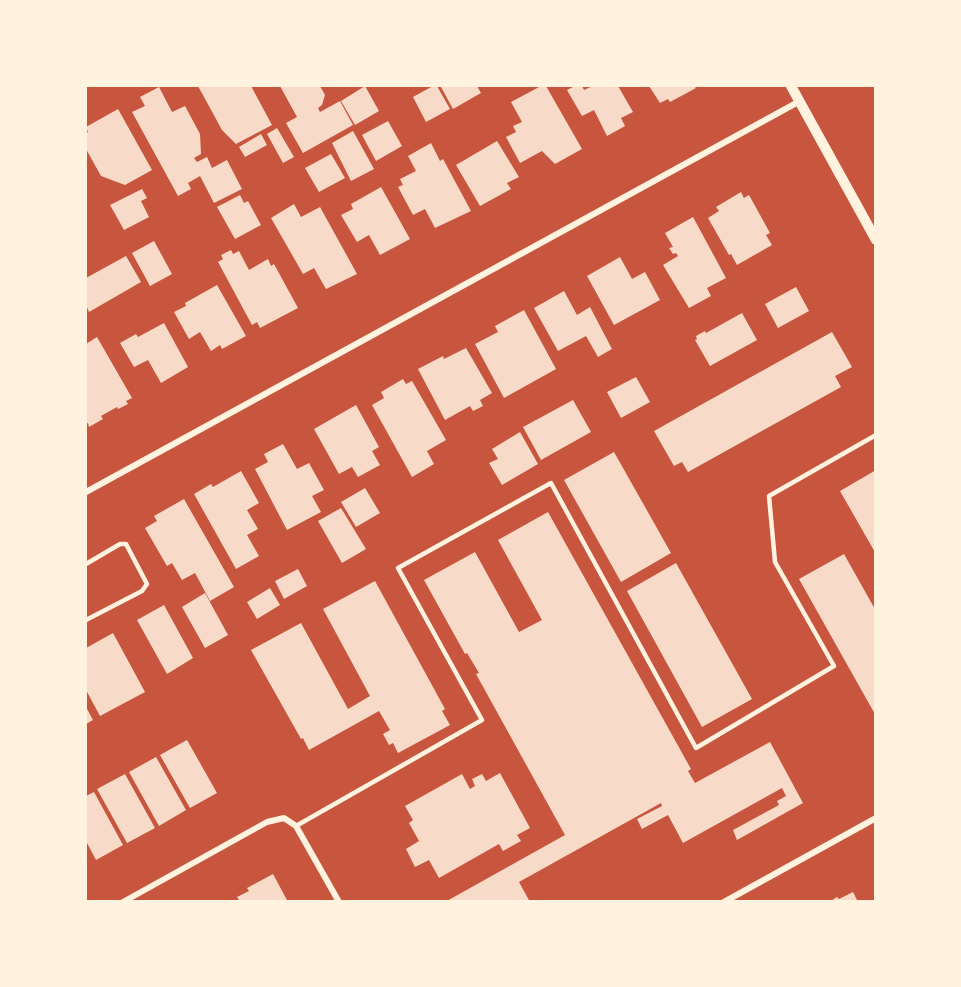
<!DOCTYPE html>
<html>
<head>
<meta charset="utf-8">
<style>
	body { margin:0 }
	#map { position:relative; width:961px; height:987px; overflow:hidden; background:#c8553d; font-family:Lato,sans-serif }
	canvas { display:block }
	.frame { position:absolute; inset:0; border:87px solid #fff3e0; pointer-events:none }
</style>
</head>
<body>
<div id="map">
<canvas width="961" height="987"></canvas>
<div class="frame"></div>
</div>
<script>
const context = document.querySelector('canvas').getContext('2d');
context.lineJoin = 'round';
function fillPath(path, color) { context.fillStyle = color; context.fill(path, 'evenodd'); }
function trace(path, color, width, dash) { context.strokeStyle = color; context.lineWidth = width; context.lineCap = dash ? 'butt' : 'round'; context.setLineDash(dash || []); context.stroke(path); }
const building = new Path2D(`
	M198,86H251L272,125L236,144L222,130Z
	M280,86H320L325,95L322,105L318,108L320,112L340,101L353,125L303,153L286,123L297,117Z
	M365,86L379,111L355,125L341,101Z
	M433,86H437L450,109L426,122L413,97Z
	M443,86H477L481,93L453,109L441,87Z
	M541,86H546L582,149L555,164L542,151L520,163L506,137L516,132L513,126L522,122L511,102Z
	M575,86H582L584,90L593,86H618L633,112L621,118L625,126L607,136L594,110L582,116L567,90Z
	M649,86H694L696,88L670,102L668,99L660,103Z
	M159,87L172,112L185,106L200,134L201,154L194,158L197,162L207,157L212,168L227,160L242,189L214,203L200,176L188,183L191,189L178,196L132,112L145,106L140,97Z
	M118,109L152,170L125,185L101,176L86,149V133L88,132L86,127Z
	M388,121L402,146L376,161L362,135Z
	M277,128L294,157L283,163L267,134Z
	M353,131L374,169L351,181L332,143Z
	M261,134L267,145L245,157L239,147Z
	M497,141L519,177L507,183L511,189L480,206L456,165Z
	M431,143L440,161L443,159L471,211L435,228L425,209L413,215L398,187L403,185L400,179L416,171L408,156Z
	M331,154L345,178L319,192L305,168Z
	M381,187L410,239L380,255L369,235L357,242L341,215L353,209L351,204Z
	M142,189L147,198L141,201L149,217L124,230L110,205Z
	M741,192L744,198L749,195L770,233L766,235L772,245L737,265L731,254L729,255L708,218L719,211L716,207Z
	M240,195L244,203L248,201L261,225L235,239L217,207Z
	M294,204L301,217L320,207L357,274L326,289L314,268L303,274L271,218Z
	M693,217L726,278L707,288L711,296L689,308L663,265L678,256L676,253L673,254L669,248L673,247L665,233Z
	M154,241L172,274L150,286L132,253Z
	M231,250L233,254L239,251L249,270L268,259L271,266L274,264L298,308L260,328L257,322L252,325L218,262L223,259L221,255Z
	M126,256L141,282L89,312L86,305V278Z
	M620,257L632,279L645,272L660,300L614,325L587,276Z
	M217,285L246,336L222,349L220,345L211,351L200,332L189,339L174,312L186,306L185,303Z
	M796,287L809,311L778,328L765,304Z
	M564,291L577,315L590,307L612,349L598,357L586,336L558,351L534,308Z
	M524,310L556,369L504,398L475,344L498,332L495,326Z
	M742,313L757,340L710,366L695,340L697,339L696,336L705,331L706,333Z
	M164,323L188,367L161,383L148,360L134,367L120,343L136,334L138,337Z
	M832,332L852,367L835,376L841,387L688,472L682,462L674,466L654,431Z
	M97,337L132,398L126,401L128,404L118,409L117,407L101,416L103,419L89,427L88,423L86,424V344Z
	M466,348L492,393L480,400L483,406L473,411L470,406L445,420L418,369L443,356L444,359Z
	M636,377L650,402L621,418L607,392Z
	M403,379L406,384L412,381L446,440L427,451L434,464L412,477L372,405L384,398L381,392Z
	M573,400L591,432L541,460L523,427Z
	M356,405L379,447L372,451L380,465L358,477L352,467L339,474L314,429Z
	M520,432L538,464L502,485L489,463L498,459L492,449Z
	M283,444L297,469L309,463L324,490L312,496L321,512L287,530L255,469L268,462L264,454Z
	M614,452L671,553L621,582L564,480Z
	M876,470V554L840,491Z
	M241,471L259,503L247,510L258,529L247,535L259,556L236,569L194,494L211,484L213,487Z
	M365,488L380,513L356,527L341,502Z
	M184,499L234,587L210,601L195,573L182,580L172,563L167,566L145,528L157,521L154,516Z
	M341,508L366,549L342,563L318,521Z
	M548,512L691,769L688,771L695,783L770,742L803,803L737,840L733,830L779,805L777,801L786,796L782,788L683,843L668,815L642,829L637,819L662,806L661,803L519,882L530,902H445L565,835L476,674L479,673L467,653L465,654L424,580L475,552L519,632L542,620L498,540Z
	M844,554L876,611V716L799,579Z
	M676,563L752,699L702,727L627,591Z
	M298,569L307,586L284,599L275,581Z
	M375,581L445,709L442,711L450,725L398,753L393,743L389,745L383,734L390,730L379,711L309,750L303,738L301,739L251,650L301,623L348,709L370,696L323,609Z
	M270,588L280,605L257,619L247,602Z
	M205,593L228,635L205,648L182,607Z
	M164,605L193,658L167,674L137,620Z
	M113,633L145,692L100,716L86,690V648Z
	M86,707L93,720L86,724Z
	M187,740L217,793L190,808L160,755Z
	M156,757L186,810L159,826L129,772Z
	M500,773L530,828L517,835L521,841L503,851L499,844L439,878L429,860L415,867L406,849L419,841L409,823L413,820L405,806L462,774L470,789L475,786L472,779L482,774L486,781Z
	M125,774L155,828L127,843L97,789Z
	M94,792L123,845L96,860L86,841V796Z
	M273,874L288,902H240L237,897L249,891L247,888Z
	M853,892L858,902H829L837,897L839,899Z`);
const service = new Path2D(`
	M86,564L120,544H126L147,584L142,591L86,620
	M296,826L482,720L398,568L551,483L696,748L834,666L775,562L769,496L876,435`);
const minor = new Path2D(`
	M86,492L800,101
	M123,902L267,822L284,818L296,826L339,902
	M724,902L876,818`);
const tertiary = new Path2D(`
	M791,86L876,240`);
fillPath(building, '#f7dbc8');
trace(service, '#fff3e0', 4.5);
trace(minor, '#fff3e0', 6);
trace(tertiary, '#fff3e0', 10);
</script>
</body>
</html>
